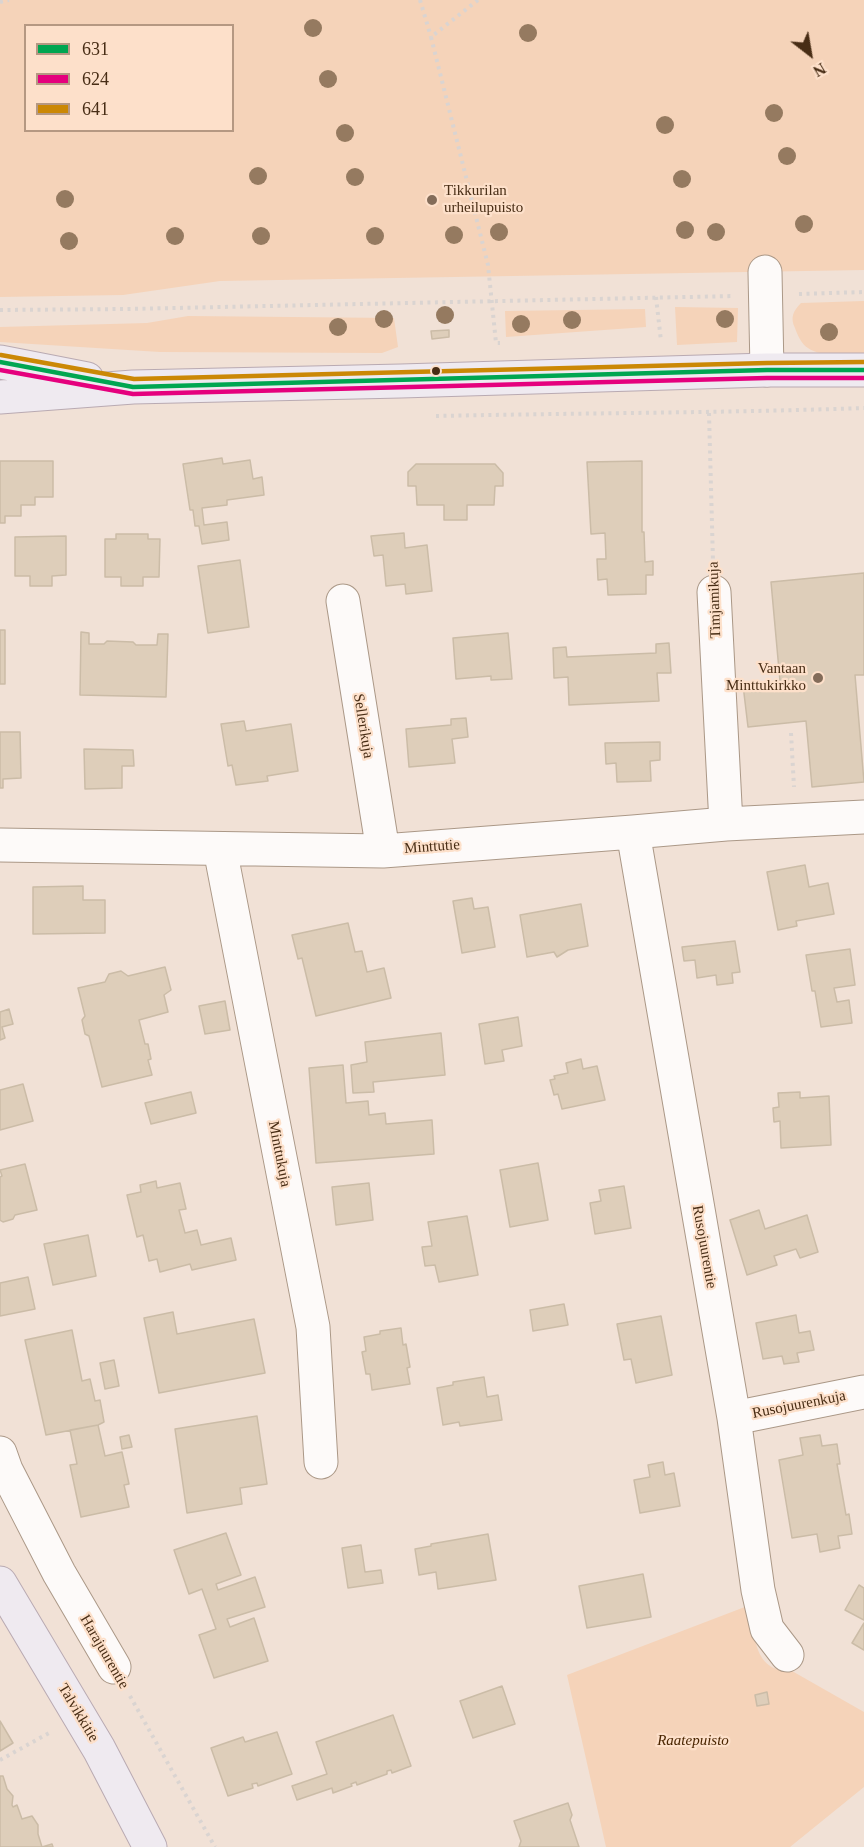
<!DOCTYPE html>
<html>
<head>
<meta charset="utf-8">
<style>
	body { margin:0 }
	#map { position:relative; width:864px; height:1847px; overflow:hidden; background:#f1e1d6; font-family:"Times New Roman",serif }
	canvas { display:block }
	.legend { position:absolute; left:24px; top:24px; width:210px; height:108px; box-sizing:border-box; background:#fde0ca; border:2px solid #b59882; margin:0; padding:8px 10px; list-style:none; font-size:18px; color:#482d15 }
	.legend li { display:flex; align-items:center; gap:12px; height:30px }
	.legend b { width:30px; border:2px solid #b59882 }
	.north { position:absolute; left:780px; top:24px; width:60px; height:60px; -webkit-text-stroke:4px #fde0ca; paint-order:stroke; rotate:149deg; font-size:16px; font-weight:700; line-height:24px; text-align:center; color:#482d15 }
	.north::after { content:''; display:block; margin:auto; width:21px; height:27px; background:#482d15; clip-path:polygon(50% 0,100% 100%,50% 72%,0 100%) }
</style>
</head>
<body>
<div id="map">
<canvas width="864" height="1847"></canvas>
<ul class="legend">
<li><b style="height:8px;background:#00a651"></b>631</li>
<li><b style="height:8px;background:#e5007d"></b>624</li>
<li><b style="height:8px;background:#cb8805"></b>641</li>
</ul>
<div class="north">N</div>
</div>
<script>
const context = document.querySelector('canvas').getContext('2d');
context.lineJoin = 'round';
function fillPath(path, color) { context.fillStyle = color; context.fill(path, 'evenodd'); }
function trace(path, color, width, dash) { context.strokeStyle = color; context.lineWidth = width; context.lineCap = dash ? 'butt' : 'round'; context.setLineDash(dash || []); context.stroke(path); }
function label(font, color, halo, rows, align = 'center') {
  context.font = font + ' "Times New Roman",serif'; context.lineWidth = 4.5; context.setLineDash([]); context.textBaseline = 'middle'; context.strokeStyle = halo; context.fillStyle = color; for (const [text, x, y, turn = 0] of rows) {
    context.save(); context.translate(x, y); context.rotate((+turn || 0) * Math.PI / 180); context.textAlign = isNaN(turn) ? turn : align; if (halo) context.strokeText(text, 0, 0); context.fillText(text, 0, 0); context.restore();
  }
}
const green = new Path2D(`
	M0,0H864V270L220,281L123,295L0,297ZM26,26H232V130H26Z
	M864,301V353C847,353 822,358 808,348C802,345 797,334 795,328C790,318 793,311 801,303Z
	M675,307L738,308L737,342L677,345Z
	M645,309L646,327L506,337L505,311Z
	M188,316L394,318L398,347L382,353L160,352L0,342V327L147,323Z
	M750,1605C755,1634 752,1672 792,1671L864,1712V1787L790,1847H606L567,1675Z`);
const building = new Path2D(`
	M449,330V337L432,339L431,331Z
	M222,458L223,464L250,460L253,479L262,477L264,495L227,500V505L202,508L204,525L227,522L229,540L202,544L199,526H195L193,510H190L183,464Z
	M0,461H53V497H35V505H21V516H5V523H0Z
	M642,461V532H644L645,562L653,561V575H646V594L608,595L607,579L598,580L597,559H606L605,533L591,534L587,462Z
	M416,464H495L503,473V486H495L494,505H467V520H444V505H417L416,486H408V472Z
	M404,533L405,548L427,545L432,591L406,594L405,584L386,586L383,555L374,556L371,536Z
	M116,534H148V539H160L159,577H143V586H121V577H105V539H116Z
	M66,536V575L52,576V586H30V576H15V537Z
	M240,560L249,627L208,633L198,566Z
	M864,573V675H855L864,782L812,787L806,721L748,727L743,685L780,681L771,582Z
	M0,630H5V684H0Z
	M81,632L89,633V644H104L107,641L133,642L136,645H157L158,634H168L166,697L80,695Z
	M508,633L512,679L491,680V676L456,679L453,638Z
	M669,643L671,673H657L659,701L569,705L568,677L554,678L553,648L566,647L567,657L656,653V644Z
	M466,718L468,737L452,739L455,763L409,767L406,729L451,725V719Z
	M244,721L246,731L291,724L298,771L267,776L268,781L236,785L232,765L228,766L221,724Z
	M0,732H20L21,778L3,779V788H0Z
	M660,742V760L650,761L651,781L617,782L616,763L606,764L605,743Z
	M84,749L133,750L134,766H122V788L85,789Z
	M805,865L809,887L828,883L834,914L796,921L797,926L778,930L767,872Z
	M83,886V900H105V933L33,934V887Z
	M472,898L474,909L488,907L495,947L462,953L453,901Z
	M581,904L588,946L568,950L557,957L554,952L527,957L520,915Z
	M348,923L355,952L362,951L367,972L384,968L391,998L316,1016L302,958L298,959L292,935Z
	M735,941L740,972L732,973L733,983L717,985L716,975L697,978L695,960L684,961L682,947Z
	M850,949L855,985L834,988L837,1002L849,1000L852,1023L821,1027L815,991H812L806,955Z
	M165,967L171,990L164,995L168,1012L139,1020L145,1044H148L151,1059L148,1060L152,1075L102,1087L89,1036L85,1034L82,1020L85,1016L78,988L105,982L109,974L121,971L128,976Z
	M225,1001L230,1030L205,1034L199,1006Z
	M9,1009L13,1024L2,1027L5,1038L0,1040V1012Z
	M518,1017L522,1046L502,1050L504,1061L485,1064L479,1024Z
	M441,1033L445,1075L373,1082L374,1092L353,1093L351,1065L367,1062L365,1042Z
	M581,1059L583,1069L597,1066L605,1100L562,1109L558,1094L554,1095L550,1080L555,1079L554,1076L568,1073L566,1063Z
	M343,1065L346,1103L368,1101L369,1115L385,1113L386,1124L432,1120L434,1154L316,1163L309,1068Z
	M23,1084L33,1121L0,1130V1090Z
	M191,1092L196,1113L151,1124L145,1103Z
	M800,1092V1098L829,1096L831,1145L781,1148L780,1121L774,1122L773,1108L779,1107L778,1093Z
	M538,1163L548,1220L510,1227L500,1170Z
	M25,1164L37,1210L15,1215L13,1219L3,1222L0,1220V1177L2,1176L0,1170Z
	M156,1181L157,1188L180,1183L186,1209L179,1210L185,1233L197,1230L201,1245L231,1238L236,1260L192,1270L190,1264L160,1272L157,1259L149,1261L143,1235L137,1237L127,1195L141,1192L140,1185Z
	M369,1183L373,1220L336,1225L332,1187Z
	M624,1186L631,1228L595,1234L590,1203L601,1201L599,1190Z
	M759,1210L765,1229L807,1215L818,1252L800,1258L796,1249L774,1256L777,1265L747,1275L730,1220Z
	M467,1216L478,1275L439,1282L435,1265L425,1266L422,1247L432,1246L428,1222Z
	M88,1235L96,1276L53,1285L44,1244Z
	M28,1277L35,1309L0,1316V1283Z
	M564,1304L568,1325L533,1331L530,1310Z
	M173,1312L177,1334L254,1319L265,1373L159,1393L144,1318Z
	M796,1315L799,1333L810,1331L814,1350L797,1353L799,1362L784,1364L782,1356L763,1359L756,1323Z
	M661,1316L672,1375L636,1383L631,1359L624,1360L617,1324Z
	M401,1328L403,1345L406,1344L410,1367L407,1368L410,1384L372,1390L370,1374H366L362,1352L366,1351L364,1337L380,1334V1331Z
	M72,1330L82,1381L90,1379L95,1401L100,1400L104,1422L98,1425L46,1435L25,1340Z
	M114,1360L119,1386L105,1389L100,1363Z
	M484,1377L487,1397L498,1395L502,1420L460,1426L459,1422L443,1425L437,1388L453,1385V1382Z
	M257,1416L267,1484L240,1488L242,1504L187,1513L175,1429Z
	M98,1425L105,1456L122,1452L129,1484L124,1485L129,1507L81,1517L70,1465L77,1464L70,1430Z
	M129,1435L132,1447L122,1449L120,1437Z
	M820,1435L822,1446L837,1444L840,1464H837L846,1515L849,1514L852,1534L838,1536L840,1548L820,1552L817,1534L792,1538L779,1460L803,1455L800,1438Z
	M663,1462L665,1475L674,1473L680,1506L640,1513L634,1480L650,1477L648,1465Z
	M226,1533L241,1575L216,1584L218,1590L255,1577L265,1607L227,1619L230,1627L254,1618L268,1661L214,1678L199,1635L216,1629L202,1589L189,1594L174,1550Z
	M488,1534L496,1580L438,1589L436,1572L419,1575L415,1549L431,1546V1544Z
	M361,1545L365,1572L381,1570L383,1583L348,1588L342,1548Z
	M643,1574L651,1617L587,1628L579,1586Z
	M859,1585L864,1588V1620L845,1610Z
	M864,1623V1650L852,1643Z
	M502,1686L515,1724L473,1738L460,1701Z
	M767,1692L769,1704L757,1706L755,1695Z
	M393,1715L411,1766L392,1773L391,1770L387,1771V1774L357,1785L356,1782L351,1784L352,1786L333,1793L332,1788L297,1800L292,1786L327,1774L316,1742Z
	M0,1721L13,1743L0,1751Z
	M277,1732L292,1774L258,1786L257,1783L252,1784L253,1788L228,1796L211,1748L243,1737L245,1742Z
	M0,1776H3L7,1789L13,1796L12,1805L13,1807L17,1805L22,1819L32,1816L38,1825V1834L42,1847L52,1844L53,1847H0Z
	M568,1803L572,1815L570,1820L579,1847H519L521,1841L514,1821Z`);
const path = new Path2D(`
	M420,0L431,37
	M478,0L431,37L488,265L496,343H500
	M0,2L9,0
	M799,294L864,292
	M656,297L661,341
	M0,310L128,309L734,296
	M709,413L713,562
	M436,416C578,413 721,413 864,408
	M791,733L794,787
	M130,1696L215,1847
	M0,1760L49,1733`);
const minor = new Path2D(`
	M765,272L767,370
	M714,592L726,824
	M343,601L383,851
	M633,832L734,1418L758,1590L767,1629L787,1655
	M0,845L383,851L633,832L726,824L864,817
	M220,849L313,1327L321,1462
	M734,1418L864,1392
	M0,1453L6,1470L59,1573L114,1667`);
const major = new Path2D(`
	M0,362L87,379
	M0,397L133,387L401,381L767,370H864
	M0,1583L99,1749L150,1847`);
const bus1 = new Path2D(`
	M0,362L133,387L767,370H864`);
const bus2 = new Path2D(`
	M0,370L133,394L767,378H864`);
const bus3 = new Path2D(`
	M1,355L134,379L767,363L864,362`);
const trees = [
	[313,28],
	[528,33],
	[328,79],
	[774,113],
	[665,125],
	[345,133],
	[787,156],
	[258,176],
	[355,177],
	[682,179],
	[65,199],
	[804,224],
	[685,230],
	[499,232],
	[716,232],
	[454,235],
	[175,236],
	[261,236],
	[375,236],
	[69,241],
	[445,315],
	[384,319],
	[725,319],
	[572,320],
	[521,324],
	[338,327],
	[829,332]
];
const markers = [
	[432,200,6,"#836c59"],
	[436,371,5,"#482d15"],
	[818,678,6,"#836c59"]
];
const poiNames = [
	["Tikkurilan",444,191],
	["urheilupuisto",444,208],
	["Vantaan",806,669,"right"],
	["Minttukirkko",806,686,"right"]
];
const streetNames = [
	["Timjamikuja",715,600,-92],
	["Sellerikuja",363,726,81],
	["Minttutie",432,847,-4],
	["Minttukuja",279,1154,79],
	["Rusojuurentie",704,1247,80],
	["Rusojuurenkuja",799,1405,-11],
	["Harajuurentie",104,1652,60],
	["Talvikkitie",78,1713,59]
];
const parkNames = [
	["Raatepuisto",693,1741]
];
fillPath(green, '#f5d3b9');
fillPath(building, '#deceba');
trace(building, '#cbbca7', 1.5);
trace(minor, '#ab9887', 35);
trace(major, '#b9aab2', 35);
trace(path, '#dad4d1', 4, [3, 4.5]);
trace(minor, '#fdfaf9', 33);
trace(major, '#efeaf0', 33);
trace(bus1, '#00a651', 4.5);
trace(bus2, '#e5007d', 4.5);
trace(bus3, '#cb8805', 4.5);
context.fillStyle = '#957a60';
for (const [x, y] of trees) { context.beginPath(); context.arc(x, y, 9, 0, 2 * Math.PI); context.fill(); }
for (const [x, y, r, color] of markers) { const dot = new Path2D(); dot.arc(x, y, r, 0, 2 * Math.PI); context.fillStyle = color; context.fill(dot); trace(dot, '#fde0ca', 2); }
label('15px', '#482d15', '#fde0ca', poiNames, 'left');
label('15px', '#482d15', '#fde0ca', streetNames);
label('italic 15px', '#4a2500', '#fde0ca', parkNames);
</script>
</body>
</html>
